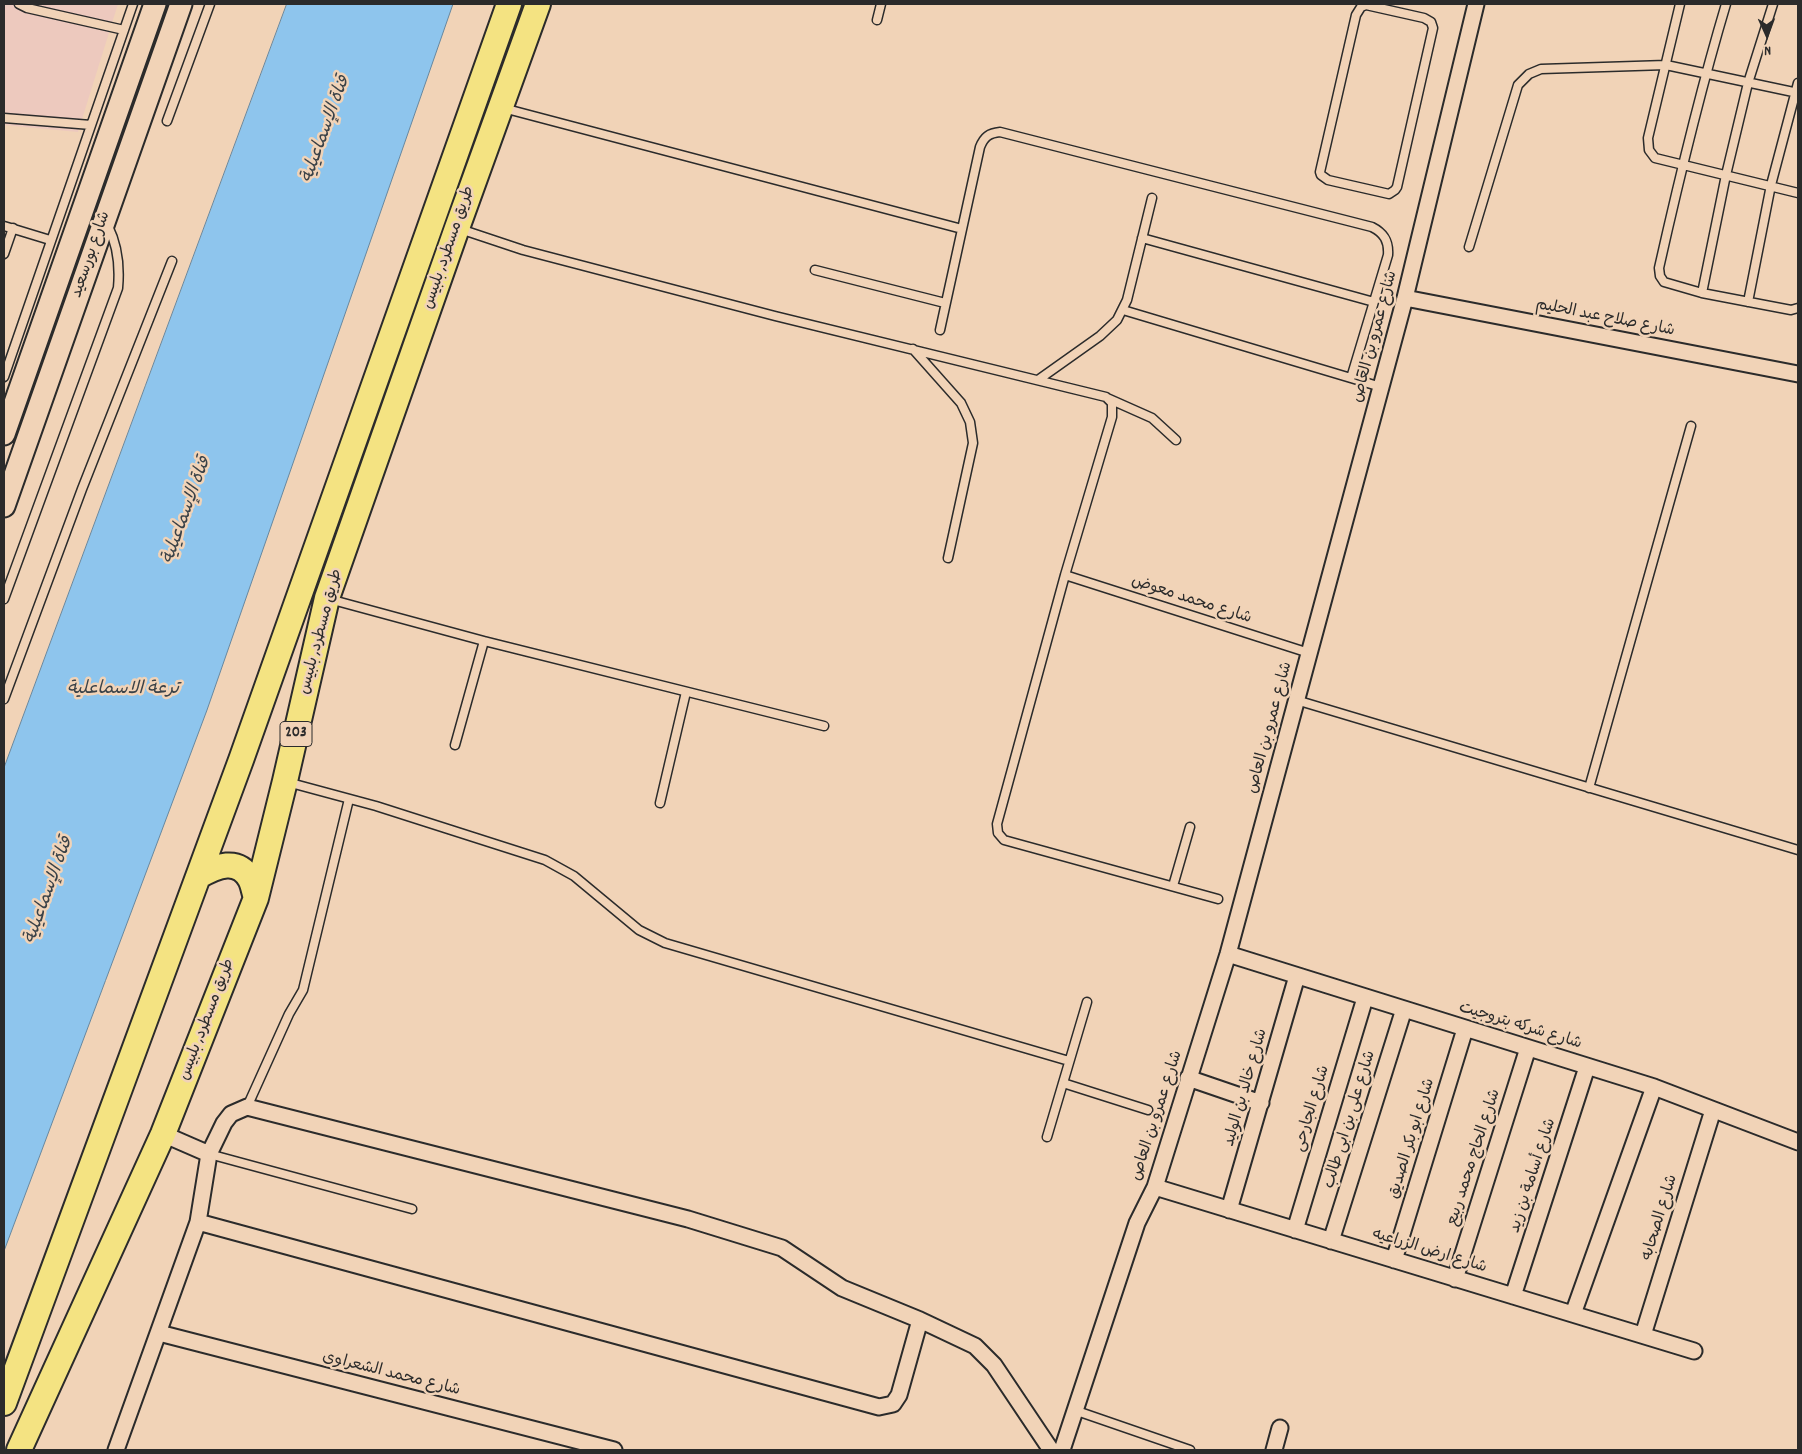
<!DOCTYPE html>
<html>
<head>
<meta charset="utf-8">
<style>
	body { margin:0 }
	#map { position:relative; width:1802px; height:1454px; overflow:hidden; background:#f1d3b7; font-family:Dekko,sans-serif }
	canvas { display:block }
	.frame { position:absolute; inset:0; border:5px solid #2b2b2b; pointer-events:none }
	.north { position:absolute; left:1742px; top:10px; width:50px; height:50px; -webkit-text-stroke:4px #f1d3b7; paint-order:stroke; rotate:178deg; font-size:14px; font-weight:700; line-height:20px; text-align:center; color:#2b2b2b }
	.north::after { content:''; display:block; margin:auto; width:18px; height:22px; background:#2b2b2b; clip-path:polygon(50% 0,100% 100%,50% 72%,0 100%) }
</style>
</head>
<body>
<div id="map">
<canvas width="1802" height="1454"></canvas>
<div class="frame"></div>
<div class="north">N</div>
</div>
<script>
const context = document.querySelector('canvas').getContext('2d');
context.lineJoin = 'round';
function fillPath(path, color) { context.fillStyle = color; context.fill(path, 'evenodd'); }
function trace(path, color, width, dash) { context.strokeStyle = color; context.lineWidth = width; context.lineCap = dash ? 'butt' : 'round'; context.setLineDash(dash || []); context.stroke(path); }
function label(font, color, halo, rows, align = 'center') {
  context.font = font + ' Dekko,"Playpen Sans Arabic",sans-serif'; context.lineWidth = 5; context.setLineDash([]); context.textBaseline = 'middle'; context.strokeStyle = halo; context.fillStyle = color; for (const [text, x, y, turn = 0] of rows) {
    context.save(); context.translate(x, y); context.rotate((+turn || 0) * Math.PI / 180); context.textAlign = isNaN(turn) ? turn : align; if (halo) context.strokeText(text, 0, 0); context.fillText(text, 0, 0); context.restore();
  }
}
const built = new Path2D(`
	M4,4H118L78,132L4,125Z`);
const water = new Path2D(`
	M287,4H453L207,710L4,1251V768Z`);
const lane = new Path2D(`
	M19,4L27,8L124,30
	M1680,4L1648,138L1649,150L1655,158L1798,193
	M1726,4C1700,91 1679,179 1659,268L1660,276L1664,282L1702,293L1791,310L1798,308
	M1366,5L1424,18L1431,22L1433,28L1397,187L1395,190L1389,194L1328,180L1321,175L1320,172L1356,15L1361,7Z
	M877,20L881,4
	M503,108L962,229
	M4,118L91,125
	M167,121L210,4
	M4,226L50,240
	M460,229L523,250L775,316L1106,397L1112,403V417L1065,575L997,824L998,833L1004,840L1218,899
	M1142,238L1374,302
	M1469,247L1518,85L1529,74L1541,69L1666,65L1798,93
	M4,254L13,228
	M815,270L945,303
	M1702,293L1726,175L1748,83L1773,4
	M1748,302L1771,185L1798,83
	M1123,310L1381,387
	M940,330L980,147C984,137 989,133 1000,132L1372,227C1384,233 1389,241 1388,255L1351,378
	M913,349L961,403L970,422L973,443L948,558
	M4,377L133,4
	M1038,380L1100,336L1117,320L1127,300L1152,198
	M1107,398L1152,418L1176,440
	M1065,575L1309,653
	M4,599L118,288C120,266 118,246 108,226
	M329,599L484,641L824,726
	M4,699L82,489L172,261
	M1296,700L1798,850
	M455,745L484,641
	M287,782L376,806L545,860L574,876L639,930L665,943L1069,1061
	M1589,788L1691,426
	M660,803L686,692
	M1173,886L1190,827
	M1063,1083L1148,1110
	M247,1107L289,1014L303,990L349,799
	M1047,1137L1087,1002
	M209,1154L412,1209
	M1074,1410L1190,1450`);
const street = new Path2D(`
	M1405,298L1798,374
	M1228,954L1654,1087L1798,1142
	M1188,1078L1261,1103
	M163,1134L209,1154
	M1155,1187L1694,1351
	M1229,1210L1297,976
	M198,1222L879,1407L893,1404L899,1395L920,1320
	M1295,1230L1365,998
	M1331,1241L1404,1009
	M1394,1260L1465,1029
	M1455,1279L1528,1048
	M1513,1296L1587,1067
	M1573,1314L1654,1087
	M159,1333L614,1450
	M1643,1335L1713,1110
	M116,1450L198,1222L209,1154L224,1123L231,1114L247,1107L688,1219L782,1248L842,1288L920,1320L975,1346L994,1365L1051,1450
	M1062,1450L1137,1223L1155,1187L1228,954L1405,298L1476,4
	M1274,1450L1280,1428`);
const secondary = new Path2D(`
	M4,434L155,4
	M4,506L181,4`);
const primary = new Path2D(`
	M199,876C216,866 238,857 250,879C253,884 254,892 256,898
	M4,1403L241,760L509,4
	M19,1450L163,1134L256,898L285,781L327,598L457,228L538,4`);
const shields = [
	[296,734,32]
];
const shieldNames = [
	["203",296,734]
];
const streetNames = [
	["طريق مسطرد, بلبيس",450,248,-71],
	["شارع بورسعيد",92,255,-71],
	["شارع صلاح عبد الحليم",1605,319,11],
	["شارع عمرو بن العاص",1376,337,-75],
	["شارع محمد معوض",1191,601,18],
	["طريق مسطرد, بلبيس",322,632,-75],
	["شارع عمرو بن العاص",1271,728,-75],
	["طريق مسطرد, بلبيس",208,1020,-69],
	["شارع شركه بتروجيت",1520,1027,17],
	["شارع خالد بن الوليد",1247,1088,-74],
	["شارع الجارحى",1313,1109,-73],
	["شارع عمرو بن العاص",1158,1116,-72],
	["شارع على بن ابى طالب",1351,1120,-73],
	["شارع ابو بكر الصديق",1413,1139,-73],
	["شارع الحاج محمد ربيع",1475,1158,-72],
	["شارع أسامة بن زيد",1534,1176,-72],
	["شارع الصحابه",1661,1218,-73],
	["شارع ارض الزراعيه",1429,1252,17],
	["شارع محمد الشعراوى",391,1375,14]
];
const waterNames = [
	["قناة الإسماعيلية",327,130,-70],
	["قناة الإسماعيلية",188,511,-70],
	["ترعة الاسماعلية",123,691],
	["قناة الإسماعيلية",50,891,-70]
];
fillPath(built, '#edc9be');
fillPath(water, '#8ec5ed');
trace(water, '#66879f', 1);
trace(lane, '#2b2b2b', 11);
trace(street, '#2b2b2b', 19);
trace(secondary, '#2b2b2b', 25);
trace(primary, '#2b2b2b', 28);
trace(lane, '#f1d3b7', 8);
trace(street, '#f1d3b7', 15);
trace(secondary, '#f1d3b7', 21);
trace(primary, '#f4e382', 24);
for (const [x, y, w] of shields) { const box = new Path2D(); box.roundRect(x - w / 2, y - 12.5, w, 25, 4); context.fillStyle = '#f1d3b7'; context.fill(box); trace(box, '#2b2b2b', 1); }
label('bold 15px', '#2b2b2b', null, shieldNames);
label('16px', '#2b2b2b', '#f1d3b7', streetNames);
label('italic 18px', '#3a4248', '#f1d3b7', waterNames);
</script>
</body>
</html>
